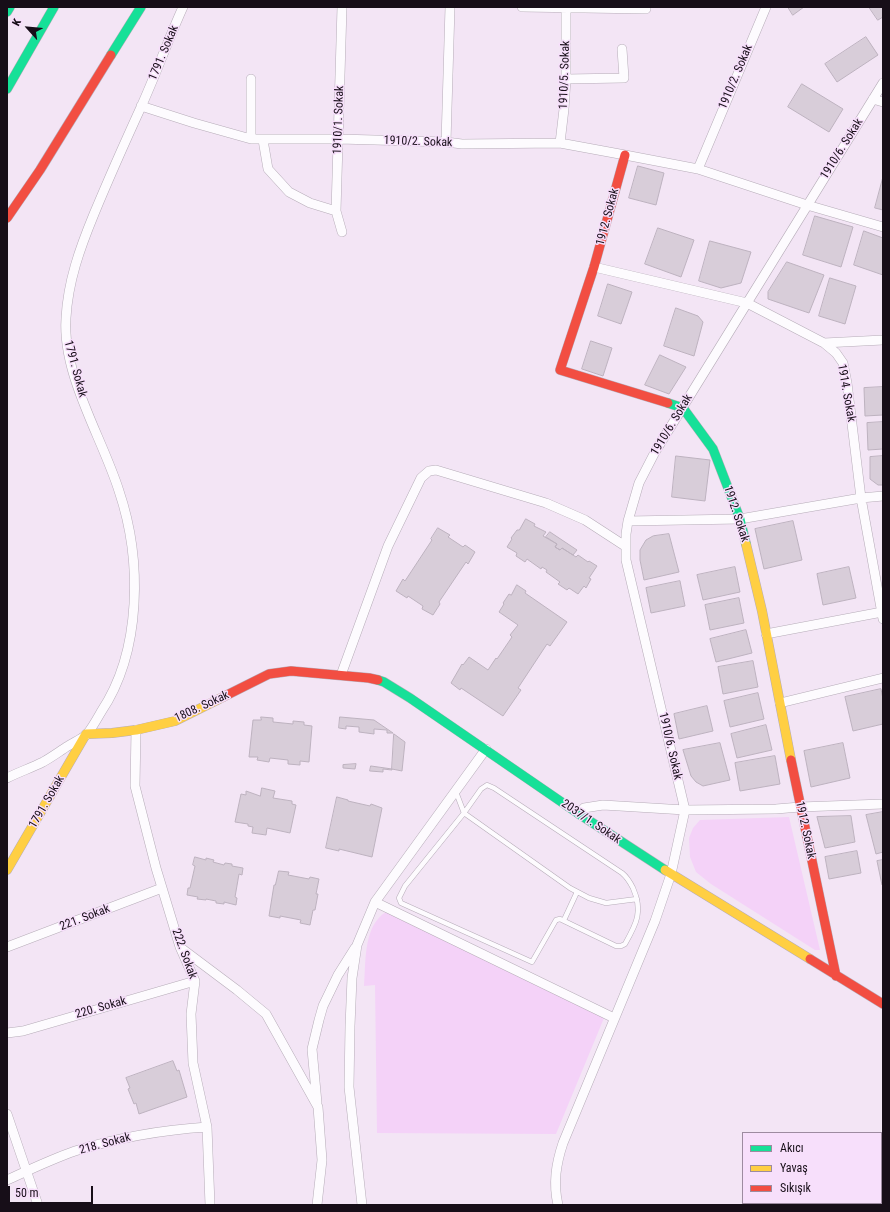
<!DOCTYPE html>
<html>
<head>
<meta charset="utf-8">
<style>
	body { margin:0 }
	#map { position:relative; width:890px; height:1212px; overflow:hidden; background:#f3e5f5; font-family:"Roboto Condensed",sans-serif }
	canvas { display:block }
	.frame { position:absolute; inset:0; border:8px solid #170e18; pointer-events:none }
	.legend { position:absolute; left:742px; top:1132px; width:140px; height:72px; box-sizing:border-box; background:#f7dffb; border:1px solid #9d8ba0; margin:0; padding:5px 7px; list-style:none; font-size:12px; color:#170e18 }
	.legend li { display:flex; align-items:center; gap:8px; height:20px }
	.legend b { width:20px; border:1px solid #9d8ba0 }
	.north { position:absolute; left:8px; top:8px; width:40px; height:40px; -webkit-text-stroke:3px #f7dffb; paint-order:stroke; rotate:297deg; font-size:11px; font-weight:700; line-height:16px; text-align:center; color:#170e18 }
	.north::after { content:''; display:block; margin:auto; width:14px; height:18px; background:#170e18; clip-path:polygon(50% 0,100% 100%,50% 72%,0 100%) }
	.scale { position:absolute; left:8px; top:1186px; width:85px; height:18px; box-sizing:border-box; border:2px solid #170e18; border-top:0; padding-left:5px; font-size:12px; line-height:14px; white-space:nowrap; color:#170e18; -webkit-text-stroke:3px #f7dffb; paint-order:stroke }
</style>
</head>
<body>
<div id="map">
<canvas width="890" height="1212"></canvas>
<div class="frame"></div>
<ul class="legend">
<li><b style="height:5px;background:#16e098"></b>Akıcı</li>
<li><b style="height:5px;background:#ffcf43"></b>Yavaş</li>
<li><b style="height:5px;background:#f24e42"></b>Sıkışık</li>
</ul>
<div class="north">K</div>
<div class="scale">50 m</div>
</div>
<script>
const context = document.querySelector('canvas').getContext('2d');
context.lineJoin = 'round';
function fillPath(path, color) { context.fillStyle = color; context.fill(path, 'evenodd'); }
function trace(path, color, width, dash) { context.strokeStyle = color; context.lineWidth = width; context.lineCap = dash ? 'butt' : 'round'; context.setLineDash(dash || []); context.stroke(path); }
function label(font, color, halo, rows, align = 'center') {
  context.font = font + ' "Roboto Condensed",sans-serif'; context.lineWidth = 3; context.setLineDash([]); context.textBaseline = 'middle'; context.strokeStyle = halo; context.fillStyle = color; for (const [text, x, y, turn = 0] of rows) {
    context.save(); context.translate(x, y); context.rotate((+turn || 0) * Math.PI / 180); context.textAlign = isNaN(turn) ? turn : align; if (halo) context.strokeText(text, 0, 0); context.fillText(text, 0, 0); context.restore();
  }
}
const green = new Path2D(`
	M789,817L820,950H815L711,884L696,872L690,857L689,838L693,828L700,820Z
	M386,912L604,1018L556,1134L377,1133L375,985L364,986C366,962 363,926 386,912Z`);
const building = new Path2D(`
	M788,7H804L793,15Z
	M869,7H883V17L878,20Z
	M866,37L878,55L837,82L825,64Z
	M802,84L843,109L829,132L788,107Z
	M638,166L664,173L656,205L629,198Z
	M883,177V210L875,208Z
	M815,216L853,227L841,267L803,255Z
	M658,228L694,240L681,277L645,264Z
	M864,231L883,238V275L854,265Z
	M710,241L751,252L741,283L721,288L699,281Z
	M787,262L824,275L809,313L768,299V292Z
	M830,278L856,286L845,324L819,316Z
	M608,284L632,292L621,324L598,316Z
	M676,308L698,316L703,322L694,356L664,346Z
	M591,341L612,348L603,376L582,369Z
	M660,355L686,367L669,394L645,385Z
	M883,387V415L865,416L864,388Z
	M883,422V449L868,450L867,423Z
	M676,456L710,460L705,501L672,497Z
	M883,456V485H878L870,479V457Z
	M526,519L535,524L534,526L546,532L543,536L557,544L555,547L560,550L562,548L576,557L578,555L588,562L589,561L597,566L589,578L591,579L586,588L584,586L578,594L569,588L567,590L558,584L560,582L546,572L547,570L542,567L541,569L527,559L525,562L516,556L517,553L507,547L512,539L511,538L517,530H519Z
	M793,521L802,560L764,569L755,529Z
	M438,528L450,535L448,537L463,547L465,545L475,552L468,564L466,562L439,602L440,604L433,615L422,609L423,606L408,596L407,598L396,591L403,579L405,581L432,540L431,539Z
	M550,532L577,550L573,555L562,548L560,550L555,547L557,544L546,537Z
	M669,534L679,572L644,580L640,560V550L646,540L653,536Z
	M735,567L740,592L703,600L697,575Z
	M849,567L856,598L823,605L817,574Z
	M680,581L685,606L651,613L646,588Z
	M517,585L526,591L525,593L567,622L550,646L547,644L518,688L521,690L503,716L461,688L460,690L451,683L462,664L463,665L469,657L488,670L496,658L497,659L512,637L510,635L518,625L499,612L504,604L503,603L509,594L511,595Z
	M739,598L744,623L710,630L705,605Z
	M746,630L752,653L716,662L710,639Z
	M753,661L758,687L723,694L718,667Z
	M881,689L883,699V724L853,731L845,697Z
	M758,693L764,719L730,727L724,701Z
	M707,706L713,731L679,739L674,714Z
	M261,717L273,718V722L293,724V721L304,722V725L312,726L309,762L300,761V765L288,764V760L270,758L269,762L257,760L258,757H249L253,720H261Z
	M340,717L374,720L393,733H387V730L374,729V734L359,732V727L346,726V729L339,728Z
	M766,725L772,750L737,758L731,734Z
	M394,734L405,742L402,771L392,769Z
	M720,743L730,780L703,786L696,782L691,776L683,750Z
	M843,743L850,778L811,787L804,751Z
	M775,756L780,784L740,791L735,763Z
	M356,764L355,769L343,768V765Z
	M371,766L392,769V770L383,769V772L370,771Z
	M262,788L275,791L273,798L292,801V804L296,805L290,833L267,828L266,835L252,833L253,827L248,826V824L235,822L241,794L246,795V791L260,796Z
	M337,797L348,800V801L370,806L371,804L382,808L372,857L339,849V851L326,848Z
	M883,812V852L876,854L866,815Z
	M851,816L855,842L825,848L817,817Z
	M857,851L861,873L829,879L825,857Z
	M195,857L206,860V858L214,860L213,862L224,865L225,863L232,864V866L243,868L242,875L239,874L235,897L237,898L236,905L224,902V904L216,903V901L206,899V900L197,899L198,897L187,895L188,888H190L195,866L193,865Z
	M883,860V885H882L877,861Z
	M279,871L289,872L288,875L309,879L310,877L319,879L316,894H318L315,910H313L310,925L300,923L301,920L280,916V918L269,916L274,885H275Z
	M173,1061L177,1071L179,1070L187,1097L139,1114L136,1103L134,1104L128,1089L130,1088L126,1078Z`);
const lane = new Path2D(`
	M487,785L494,788L622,873C627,877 630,882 633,888C643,911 637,923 625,944L621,946H616L560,919L556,920L532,962L401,903L399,898L405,886L464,813L481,789Z
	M456,792L464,813L570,888L589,898L606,903L637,899
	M564,920L577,892`);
const street = new Path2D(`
	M522,7L646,9
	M566,79L624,78L622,49
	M873,99L883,102
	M141,106L194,123L251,139H339L446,142L462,144L560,143L625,155L698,169L807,205L883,227
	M251,139V79
	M263,140L268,169L289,192L310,203L336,211
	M446,142L450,7
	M560,143L564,109L566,79V7
	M698,169L766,7
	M342,232L336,211L342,7
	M594,267L747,303L824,343L836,353L843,363L847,383L861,498L883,619
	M824,343L883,340
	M628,521L740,519L861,498L883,496
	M766,634L882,612
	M341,675L388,546L421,478L429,471L436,470L546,503L585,520L625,546
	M780,703L883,678
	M136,730L135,786L156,868L180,947L195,981L191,1014L193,1063L207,1127L210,1205
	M7,778C19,772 31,768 43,762C52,757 60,751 68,746C74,742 82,739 87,734C92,728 97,719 101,712C142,651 142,559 119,491C102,437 62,375 66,318C68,281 80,248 94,214C109,178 125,142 141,107C156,74 168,40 183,7
	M579,814L584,808L603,805L685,810L626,560V534L628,521L639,483L655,452L883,83
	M375,902L614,1018
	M7,947L162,888
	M181,948L237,990L266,1014L318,1107L322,1160L317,1205
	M7,1033L23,1031L195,981
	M317,1103L312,1049L319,1020L323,1006L338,975L355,948
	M7,1114L38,1205
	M7,1180C29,1170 52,1159 75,1151C120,1137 161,1130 207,1127
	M362,1205L349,1087L350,1026L352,978L357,945L375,902L486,749
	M558,1205C553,1183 556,1164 563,1143L655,921L671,874L685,810L776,809L800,807L883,804`);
const fast = new Path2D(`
	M7,12L10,7
	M111,55L141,7
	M7,89L54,7
	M668,403L683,408L713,449L740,519L746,544
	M378,680L384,682L410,698L579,814L665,870`);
const slow = new Path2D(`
	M746,544L762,611L791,760
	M7,870L86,734L112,733L136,730L175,721L223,697
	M665,870L810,959`);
const jam = new Path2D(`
	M625,155L594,267L560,370L668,403
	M7,218L40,170L111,55
	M223,697L269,674L291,671L369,678L378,680
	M791,760L836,976
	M810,959L883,1004`);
const streetNames = [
	["1791. Sokak",164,53,-67],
	["1910/5. Sokak",565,75,-88],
	["1910/2. Sokak",736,77,-67],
	["1910/1. Sokak",339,120,-88],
	["1910/2. Sokak",418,142,2],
	["1910/6. Sokak",842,149,-58],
	["1912. Sokak",608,217,-75],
	["1791. Sokak",75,369,75],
	["1914. Sokak",846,393,80],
	["1910/6. Sokak",672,425,-59],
	["1912. Sokak",736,514,72],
	["1808. Sokak",202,707,-25],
	["1910/6. Sokak",670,746,77],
	["1791. Sokak",47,802,-60],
	["2037/1. Sokak",591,822,34],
	["1912. Sokak",805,830,78],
	["221. Sokak",85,918,-21],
	["222. Sokak",184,954,70],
	["220. Sokak",101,1008,-16],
	["218. Sokak",105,1144,-15]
];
fillPath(green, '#f4d2f8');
fillPath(building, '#d8cdd9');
trace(building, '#bdb2bf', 1);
trace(lane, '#b6acb8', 5.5);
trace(street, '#b6acb8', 10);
trace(fast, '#b6acb8', 10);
trace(slow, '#b6acb8', 10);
trace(jam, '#b6acb8', 10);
trace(lane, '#fdfbfe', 4.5);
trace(street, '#fdfbfe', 9);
trace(fast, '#16e098', 9);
trace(slow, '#ffcf43', 9);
trace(jam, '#f24e42', 9);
label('12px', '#170e18', '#f7dffb', streetNames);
</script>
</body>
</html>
